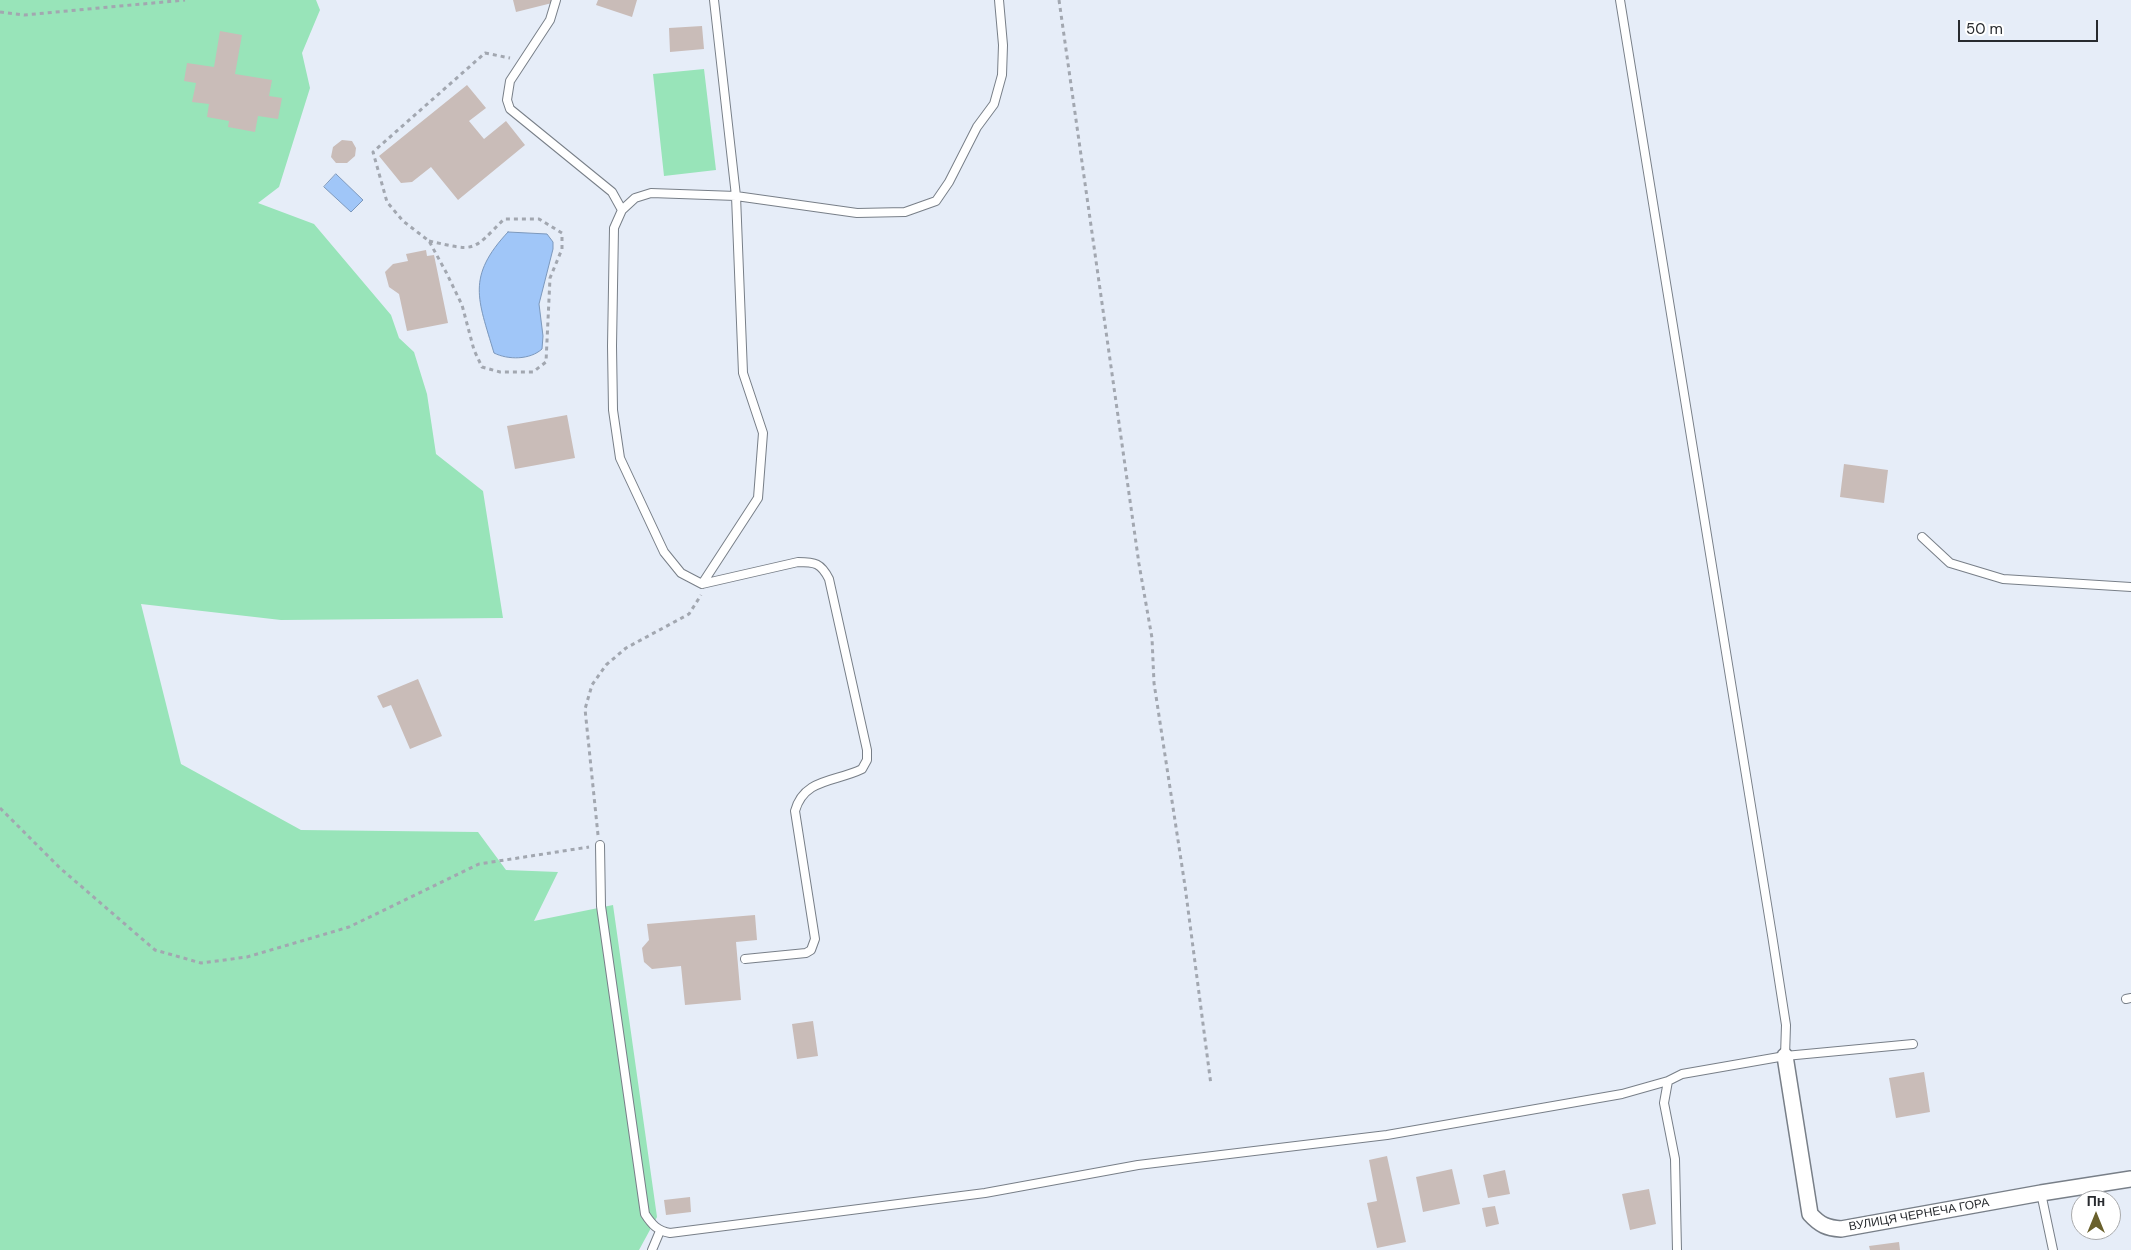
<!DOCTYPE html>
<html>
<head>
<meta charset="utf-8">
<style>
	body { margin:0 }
	#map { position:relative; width:2131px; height:1250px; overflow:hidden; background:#e6edf8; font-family:"DM Sans",sans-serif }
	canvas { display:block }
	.north { position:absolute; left:2071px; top:1190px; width:50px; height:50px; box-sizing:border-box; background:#fff; border:1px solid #a9aaac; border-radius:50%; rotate:0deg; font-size:14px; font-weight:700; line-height:20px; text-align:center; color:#282b2f }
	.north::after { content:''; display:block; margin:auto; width:18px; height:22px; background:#69602c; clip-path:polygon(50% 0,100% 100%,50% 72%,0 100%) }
	.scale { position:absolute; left:1958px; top:20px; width:140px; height:22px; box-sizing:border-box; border:2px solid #282b2f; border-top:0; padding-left:6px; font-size:15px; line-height:18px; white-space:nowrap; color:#282b2f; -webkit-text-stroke:4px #fff; paint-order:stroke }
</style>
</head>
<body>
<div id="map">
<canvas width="2131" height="1250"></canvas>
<div class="north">Пн</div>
<div class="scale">50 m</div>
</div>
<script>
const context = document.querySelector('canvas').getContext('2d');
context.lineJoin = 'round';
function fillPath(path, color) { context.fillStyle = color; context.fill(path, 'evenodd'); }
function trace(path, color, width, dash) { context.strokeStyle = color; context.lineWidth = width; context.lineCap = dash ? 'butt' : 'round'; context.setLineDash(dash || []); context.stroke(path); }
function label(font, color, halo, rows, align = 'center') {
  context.font = font + ' "DM Sans",sans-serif'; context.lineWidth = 4; context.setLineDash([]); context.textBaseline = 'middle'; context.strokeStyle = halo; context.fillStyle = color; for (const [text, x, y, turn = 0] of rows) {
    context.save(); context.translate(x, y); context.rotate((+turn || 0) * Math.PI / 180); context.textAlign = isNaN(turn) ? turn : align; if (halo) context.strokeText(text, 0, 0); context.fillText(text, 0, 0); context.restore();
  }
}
const green = new Path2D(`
	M0,0H316L320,10L302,53L310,88L279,187L258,203L314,224L391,315L399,338L414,352L427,394L436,454L483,491L503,618L281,620L141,604L181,764L301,830L478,832L506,870L558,872L534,921L613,905L657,1217L639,1250H0Z
	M704,69L716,170L664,176L653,74Z`);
const water = new Path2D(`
	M336,174L363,200L351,212L324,187Z
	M508,232L547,234L553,242V249L539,304L543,336L542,349C530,360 508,360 494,353C478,299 466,277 508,232Z`);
const building = new Path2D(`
	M513,0H551L552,3L516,12Z
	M598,0H637L632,17L596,5Z
	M702,26L704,49L670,52L669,28Z
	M220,31L242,35L235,74L272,80L269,96L282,98L278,119L258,116L255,132L228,127L229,121L207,117L209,104L192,102L196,83L184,81L187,63L214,67Z
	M467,85L486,108L469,121L484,139L506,121L525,145L458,200L431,167L412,182L401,183L379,156Z
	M342,140L352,141L356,148L355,156L347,163H336L331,157L333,147Z
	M426,250L427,256L434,255L448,323L407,331L399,294L389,287L385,272L393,264L408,261L406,254Z
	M567,415L575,458L515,469L507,426Z
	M1844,464L1888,470L1884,503L1840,497Z
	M418,679L442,736L410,749L391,705L383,708L377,696Z
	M755,915L757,940L736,942L741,1000L685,1005L681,966L652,969L644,962L642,948L649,940L647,924Z
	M813,1021L818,1056L797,1059L792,1024Z
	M1924,1072L1930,1112L1896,1118L1889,1078Z
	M1387,1156L1406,1242L1377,1248L1367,1203L1377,1201L1369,1160Z
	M1452,1169L1460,1204L1423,1212L1416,1177Z
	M1505,1170L1510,1194L1488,1198L1483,1175Z
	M1649,1189L1656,1224L1630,1230L1622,1194Z
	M690,1197L691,1212L666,1215L664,1200Z
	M1495,1206L1499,1224L1486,1227L1482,1208Z
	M1899,1242L1900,1250H1870L1869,1246Z`);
const path = new Path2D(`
	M1059,0L1139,564L1152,638L1154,683L1185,886L1211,1085
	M0,12L24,15L185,0
	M429,241C475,251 471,253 504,219H539L562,233V249L550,278L546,362L533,372H500L482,367L474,350L462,305L446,272L429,241L403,221L387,202L373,152L485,53L510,58
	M0,808L60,868L155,950L201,963L247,957L349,927L479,864L589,847
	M598,835L585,709L592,685L606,665L626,648L689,614L701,595`);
const lane = new Path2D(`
	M556,0L550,20L510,81L507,100L510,109L612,192L622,210
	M1620,0L1772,935L1786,1025L1785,1056
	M1922,537L1950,563L2003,579L2131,587
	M702,584L758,498L763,433L743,373L736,196L714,0
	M600,845L601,906L645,1214C652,1225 658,1231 670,1233L985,1193L1138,1165L1387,1135L1622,1094L1668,1081
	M745,959L806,953L811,950L815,939L795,811C804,778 836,782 862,769L867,760V750L829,579C821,563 815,562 798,562L702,584L681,573L664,552L620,458L613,410L612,346L614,228L622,210L635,198L651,193L736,196L857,213L905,212L936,201L949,182L977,127L994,104L1002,75L1003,45L999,0
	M2126,999L2131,998
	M2041,1193L2053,1250
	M652,1250L660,1231
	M1677,1250L1675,1159L1664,1103L1668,1081L1682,1074L1785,1056L1913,1044`);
const street = new Path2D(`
	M1785,1056L1810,1214C1820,1225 1827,1228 1841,1229L2041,1193L2131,1179`);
const streetNames = [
	["ВУЛИЦЯ ЧЕРНЕЧА ГОРА",1919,1215,-10]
];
fillPath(green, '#98e4b9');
fillPath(water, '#a0c6f8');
trace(water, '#7c98bc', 1);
fillPath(building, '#c9bcb8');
trace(lane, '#787f88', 10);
trace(street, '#787f88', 18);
trace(path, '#a2a7b0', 3, [4, 4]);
trace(lane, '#fff', 8);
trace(street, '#fff', 15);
label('12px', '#282b2f', '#fff', streetNames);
</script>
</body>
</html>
